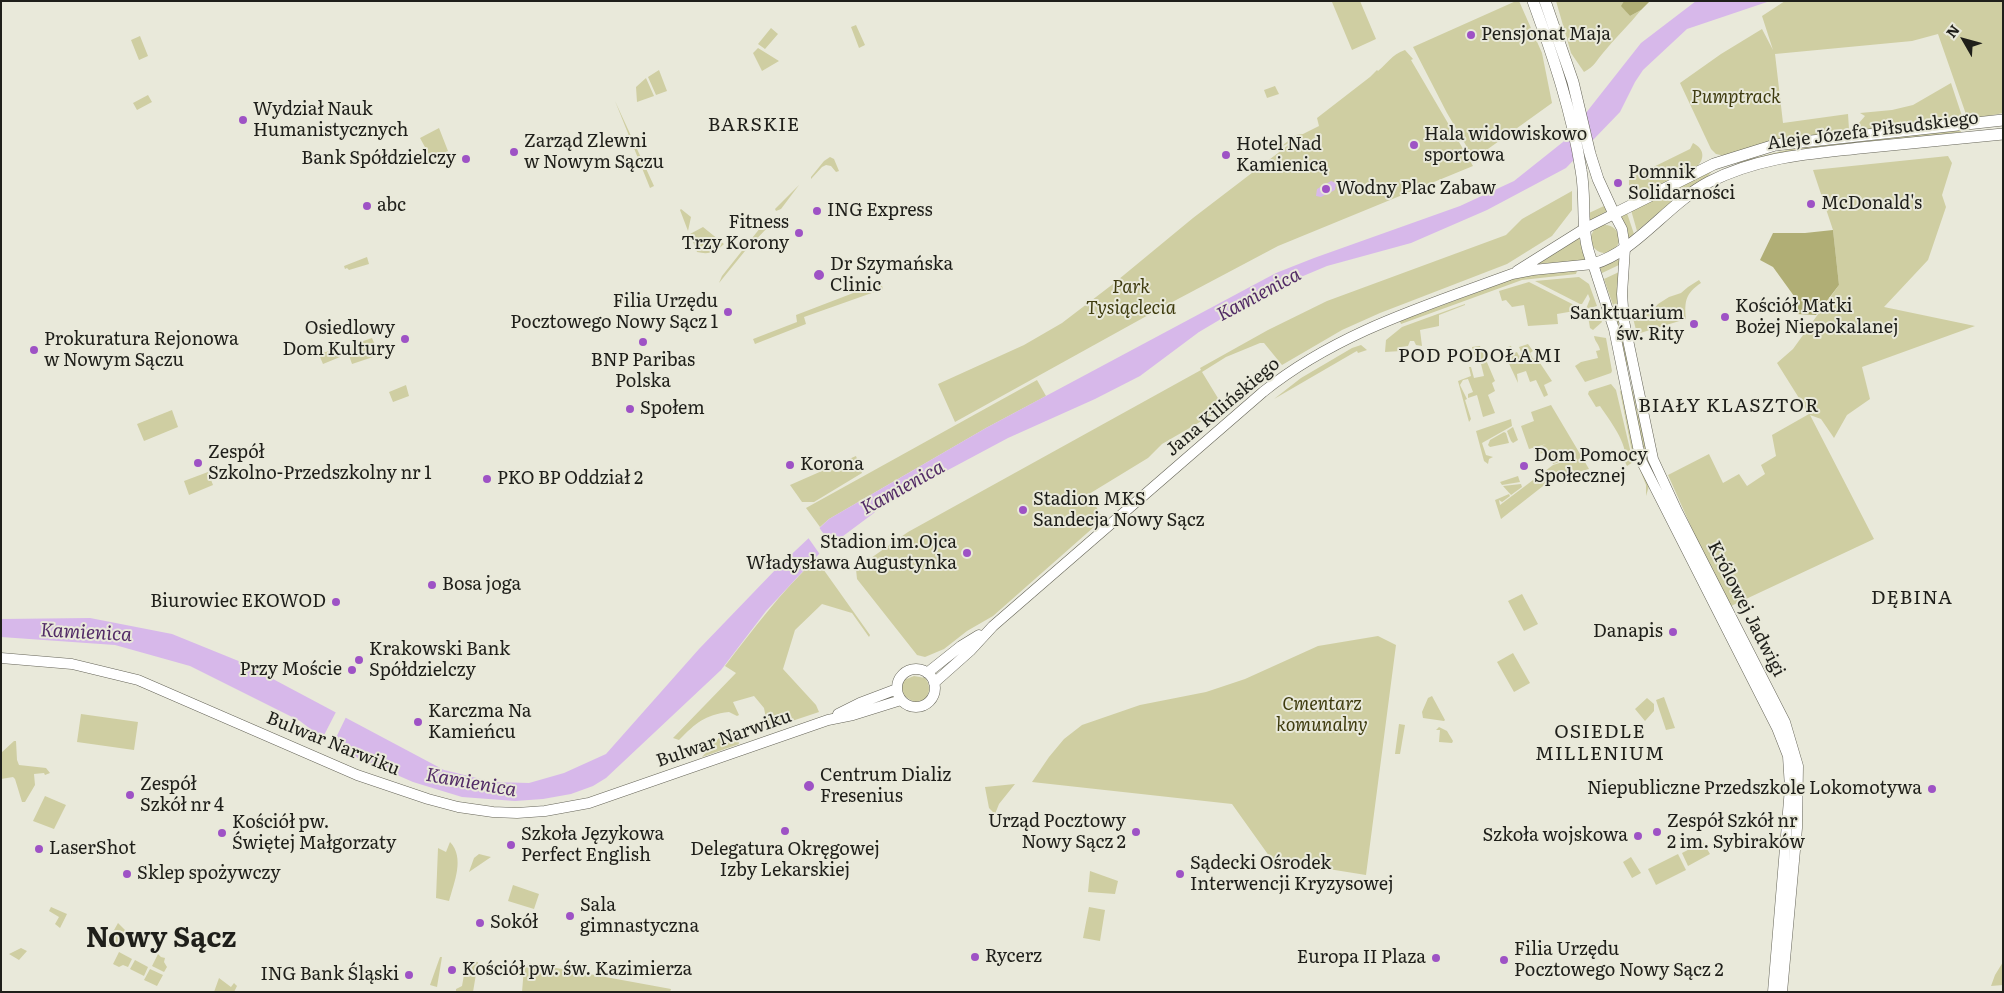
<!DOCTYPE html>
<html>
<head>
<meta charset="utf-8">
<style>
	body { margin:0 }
	#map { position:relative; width:2004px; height:993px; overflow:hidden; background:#e9e9da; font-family:Literata,serif }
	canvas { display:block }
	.frame { position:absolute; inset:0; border:2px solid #1f1f1a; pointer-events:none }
	.north { position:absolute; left:1939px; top:15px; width:50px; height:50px; -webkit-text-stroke:4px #e9e9da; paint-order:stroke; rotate:308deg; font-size:14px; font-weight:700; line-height:20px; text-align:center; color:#1f1f1a }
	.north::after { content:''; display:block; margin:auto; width:18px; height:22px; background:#1f1f1a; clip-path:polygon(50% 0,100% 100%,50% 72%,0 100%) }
</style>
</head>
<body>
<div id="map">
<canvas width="2004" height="993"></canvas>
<div class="frame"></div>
<div class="north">N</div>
</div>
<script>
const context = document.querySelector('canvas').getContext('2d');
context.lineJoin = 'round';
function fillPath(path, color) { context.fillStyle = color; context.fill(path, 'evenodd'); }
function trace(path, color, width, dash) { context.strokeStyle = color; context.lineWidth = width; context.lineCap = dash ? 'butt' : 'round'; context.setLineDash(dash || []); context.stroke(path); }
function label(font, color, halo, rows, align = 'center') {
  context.font = font + ' Literata,serif'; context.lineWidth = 4; context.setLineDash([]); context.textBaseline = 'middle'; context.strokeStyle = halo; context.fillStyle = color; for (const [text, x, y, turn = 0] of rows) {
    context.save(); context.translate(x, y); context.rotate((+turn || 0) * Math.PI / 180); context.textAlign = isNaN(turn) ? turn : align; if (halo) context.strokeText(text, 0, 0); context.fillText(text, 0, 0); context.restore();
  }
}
const green = new Path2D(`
	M1334,1H1360L1376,39L1352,50L1332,2Z
	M1516,1H1519L1542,53L1552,103L1474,159L1447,113L1413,47Z
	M1556,1H1624L1622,6L1630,16L1641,10C1629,25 1615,38 1603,53C1595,62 1595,66 1584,72L1571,53Z
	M1785,1H2003V113L1968,120L1938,34L1912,41L1775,54L1783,123L1848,114L1849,129L1844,134L1725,156L1716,154L1711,149L1680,83L1721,54L1762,29L1773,50L1762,16Z
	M856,25L865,45L859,48L851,27Z
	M771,28L778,34L765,49L758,44Z
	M140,36L148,56L139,60L131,40Z
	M758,48L779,61L762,71L753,53Z
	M1405,50L1413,59L1411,60L1473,166L1278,246L1161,308L955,422L938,384L1024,345L1062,323L1113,284L1193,218L1295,140L1279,148L1296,135L1303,134L1319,126L1317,118L1370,77L1377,70L1378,71C1388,63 1391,55 1405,50Z
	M659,70L667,91L656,95L648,77Z
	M646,78L654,96L637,102L636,87Z
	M1951,83L1963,119C1928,123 1895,128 1860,131L1856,129L1855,124L1859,123L1865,116L1860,113L1892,110L1913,105Z
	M1275,86L1279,94L1267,98L1264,90Z
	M148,95L152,102L137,110L133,103Z
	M615,101L654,186L650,188Z
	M439,128L448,151L431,158L420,138Z
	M1961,129V132L1920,137L1734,166L1741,161L1795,148Z
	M1693,143C1705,149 1705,159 1696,168L1629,199V179L1690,149Z
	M1948,156L1952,163L1942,195L1946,207L1928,260L1884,307L1975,326L1862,367L1870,399L1847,415L1834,438L1821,419L1810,415L1874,539L1731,606L1701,549L1668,475L1709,454L1723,483L1739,474L1747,486L1765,474L1761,465L1776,456L1772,435L1809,414L1777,363L1793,349L1839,285L1833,230L1813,170Z
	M830,157L834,159L839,171L836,172L831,166L826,165L822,167L811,179V177L824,161Z
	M1713,170L1708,176L1670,203L1637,231L1631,210Z
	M799,185L781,209L776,211L775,209Z
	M1572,191V210L1552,236L1507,264L1380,313L1342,330L1282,365L1264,343H1260L1226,357L1202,372L1224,408L1162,444L1148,458L1089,494L1103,519L993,616L967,631L944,649L925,657L917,655L857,579L856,569L861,565L908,532L1201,370L1200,368L1268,330L1327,301L1506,235L1522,219Z
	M1604,206L1607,211L1590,221L1589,213Z
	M681,209L691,217L688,231L680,210Z
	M1627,213L1634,234L1629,239L1621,216Z
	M768,218L771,221L769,226L745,251L719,283L722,276Z
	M1591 239a14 14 0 1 1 28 0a14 14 0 1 1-28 0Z
	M703,227L724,244C716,252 709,255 697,252L690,234Z
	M1579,238L1586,260L1538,264Z
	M367,257L369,264L349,270L347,268L345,269L344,266Z
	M1620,259L1619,265L1602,273L1600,268Z
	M1577,271L1576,274L1522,280L1401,324L1400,321L1513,279L1534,274Z
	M1619,272L1617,301L1629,365L1626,366L1615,311L1604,279Z
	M1579,277L1589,284L1597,306L1586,309L1590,299L1588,294L1582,304H1580L1535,281Z
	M1699,280L1701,283C1686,293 1684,301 1686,319L1637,334L1633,318L1653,310L1658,304L1669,297L1681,293L1688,287Z
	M1529,282L1578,307L1580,310L1557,314L1558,324L1528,326L1524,305L1512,307L1506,300L1502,301L1499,291Z
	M881,283L883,289L804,317L806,324L755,344L753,339L797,322L796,315L869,287L871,292L878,289L877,285Z
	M1465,304V305L1439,315V326L1420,330L1422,346L1416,345L1414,341H1410L1408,346L1401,347V351L1385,352L1386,340L1402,327Z
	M1596,308L1602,322L1593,330L1590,328L1587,310Z
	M1594,336L1606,338L1612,371L1611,373L1585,382L1575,366L1581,362L1598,358L1596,351L1600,350C1599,344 1595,342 1594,336Z
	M372,338L379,355L352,364L346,347Z
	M1528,344L1533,351L1530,353L1533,359L1536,357L1552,381L1544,385L1548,395L1544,397L1536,380L1530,382L1526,371L1517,374L1518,383L1505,355L1509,353L1505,348L1511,346L1514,353L1517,352L1519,356L1522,354L1519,347Z
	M1361,345L1367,350L1358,353L1357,351L1355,352L1274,399L1301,378L1352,348Z
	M1480,346L1495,381L1492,383L1495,391L1488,395L1495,413L1483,417L1477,395L1468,398V394L1473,392L1468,379L1463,380L1460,385L1467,399L1465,400L1471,419L1469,422L1458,381L1471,376L1469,367H1471L1474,378L1484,376L1480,360H1476L1472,347Z
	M337,349L340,357L323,364L320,357L322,353Z
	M1037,380L1046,396L986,428L829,519L820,527L806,508Z
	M1611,384L1616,390L1633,462L1627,466L1624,460C1630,446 1608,418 1600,406L1596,407L1588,394L1589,391Z
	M406,385L409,396L393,402L389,392Z
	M1632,388L1638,414L1659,487L1647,462L1630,389Z
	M1622,390L1649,486L1646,496V485L1631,447L1620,391Z
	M1551,405L1589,469L1552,479L1501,519L1495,500L1509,494L1510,496L1502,502L1499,500L1500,505L1553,465L1575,458L1553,464L1549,451L1536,455L1534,449L1546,444L1529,449L1521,426L1534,421L1531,412Z
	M172,410L178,427L144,441L137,424Z
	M1511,419L1512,426L1482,443L1486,455L1493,457L1489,459L1488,464L1484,461L1476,431Z
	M1513,427L1518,440L1513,443L1511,441L1507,431Z
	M1504,432L1506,433L1509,443L1490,447L1488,445L1490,440Z
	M856,456L862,473L814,502H802L790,485Z
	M208,472L213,485L189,495L184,481Z
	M1518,476L1520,482L1502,485L1500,482Z
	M1521,484L1522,487L1511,495L1503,486Z
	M816,559L870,635L869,637L852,613L822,604L795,630L783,669L816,705L819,712L768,729L764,708L754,696L733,702L739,715L737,716L729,712C704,715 696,723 679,740L673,738L736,673L725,666C754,628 781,592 816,559Z
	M1522,594L1538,624L1524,631L1508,601Z
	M1378,636L1396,645L1366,875L1272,860L1232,804L1032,782L1049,757L1064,739L1082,725L1140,705L1206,692L1245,679L1318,646Z
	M1513,653L1530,683L1514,692L1497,662Z
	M914,676L925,678C933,687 929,703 915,702C911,701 905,696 901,693L900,688L904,680Z
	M1432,696L1445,720L1444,721L1423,718L1422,712L1428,698Z
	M1664,697L1675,728L1666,730L1656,700Z
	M1647,698L1654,704V711L1645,721L1635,709Z
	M81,714L138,722L134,750L77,742Z
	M1399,724L1405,725L1400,754H1395Z
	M1439,727L1447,731L1453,741L1452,743L1439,742L1440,730H1436Z
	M727,729C737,730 737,735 739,744L702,757Z
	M14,741H16L17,760L19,765L46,768L50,773L45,775L44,773L34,774L35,785L25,802H22L15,779L13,777L1,779V753Z
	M1015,784L999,804L995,814L989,808L985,787Z
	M45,796L66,805L54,829L33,821Z
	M450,842C465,858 454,882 449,901L436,898L438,848L446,852Z
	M1703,842L1710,854L1688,866L1682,853Z
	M479,854L491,857L469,872L474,858Z
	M1678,854L1686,870L1656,885L1648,869Z
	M1631,857L1641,873L1632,878L1623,862Z
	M1090,871L1118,881L1115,894L1088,892Z
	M513,885L539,894L534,909L508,901Z
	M51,907L67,914L60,928L55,924L59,917L49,911Z
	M1089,907L1105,910L1100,941L1083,938Z
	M118,923L126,931L117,947L111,945L104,948Z
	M21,948L27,951L19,960L9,954Z
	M119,952L132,959L128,967L123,965L119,967L113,964Z
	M158,954L161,957L165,958L164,962L167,967L164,972L152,966Z
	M440,957H442L437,987L430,985Z
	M135,960L148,967L144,976L130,969Z
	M469,961L478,962L473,992H456V989L462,986L466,964H469Z
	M2003,962V985L1991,986L1995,975Z
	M529,963L671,989L670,992H522L524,968Z
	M150,969L163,975L157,986L144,980Z
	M219,978L231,987L234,983L237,986L234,992H214Z`);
const forest = new Path2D(`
	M1624,1H1650L1641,10L1630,16L1621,6Z
	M1833,230L1839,285L1816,315L1796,314L1794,296L1773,267L1760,260L1773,233H1805Z`);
const water = new Path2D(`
	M1696,1H1770L1687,29L1643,70L1635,82L1620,112L1566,168L1487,210L1411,243L1327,266L1296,279L1248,303L1199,332L1140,376L1095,399L1008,438L890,501L819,554L766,611L721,670L606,778L593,786L571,794L543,799L515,801L462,797L413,782L335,748L300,721L190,666L115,645L1,637V619L90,618L172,634L241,662L444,770L493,782L529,783L564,773L606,754L699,649L778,567L829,519L986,428L1276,273L1314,258L1460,206L1514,181L1563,142L1641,43Z
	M1331,181L1336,183L1335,190L1321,197L1316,196L1317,189Z`);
const pier = new Path2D(`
	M818,526L833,547L821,556L807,536Z
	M337,710L347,715L331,748L321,741Z`);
const secondary = new Path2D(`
	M1517,271L1584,229L1614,214L1622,229L1625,248L1622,294L1624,321L1653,459L1677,511L1785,722L1798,766L1797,828L1782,992
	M1,658L72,664L138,680L357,775L428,799L458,807L493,812L517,813L545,811L589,803L828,720L853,715L901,700
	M897 688a19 19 0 1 1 38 0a19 19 0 1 1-38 0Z
	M927,673L961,646L979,635
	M934,683L970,651L993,626L1263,392C1336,333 1425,306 1512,274L1533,270L1593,264L1614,329L1638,447L1642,462L1777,728L1788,756L1790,788L1773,992
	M838,714L860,703L897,689`);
const primary = new Path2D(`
	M1533,1C1553,56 1572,112 1581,170C1587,202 1579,234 1593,264C1636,252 1667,204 1709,182C1759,157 1806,154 1860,148C1907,143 1955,139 2003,134
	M1545,1L1573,82L1590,154L1598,179L1614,214L1714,164L1775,145L2003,120`);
const markers = [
	[1471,35,5,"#9e52c5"],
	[243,120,5,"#9e52c5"],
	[1414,145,5,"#9e52c5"],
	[514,152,5,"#9e52c5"],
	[1226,155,5,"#9e52c5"],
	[466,159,5,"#9e52c5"],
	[1618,183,5,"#9e52c5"],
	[1326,189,5,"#9e52c5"],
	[1811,204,5,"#9e52c5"],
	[367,206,5,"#9e52c5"],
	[817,211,5,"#9e52c5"],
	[799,233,5,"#9e52c5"],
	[819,275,6,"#9e52c5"],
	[728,312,5,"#9e52c5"],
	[1725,317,5,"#9e52c5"],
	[1694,324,5,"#9e52c5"],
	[405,339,5,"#9e52c5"],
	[643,342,5,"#9e52c5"],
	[34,350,5,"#9e52c5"],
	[630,409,5,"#9e52c5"],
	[198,463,5,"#9e52c5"],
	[790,465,5,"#9e52c5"],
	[1524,466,5,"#9e52c5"],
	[487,479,5,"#9e52c5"],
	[1023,510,5,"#9e52c5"],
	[967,553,5,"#9e52c5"],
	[432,585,5,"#9e52c5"],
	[336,602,5,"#9e52c5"],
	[1673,632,5,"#9e52c5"],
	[359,660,5,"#9e52c5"],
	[352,670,5,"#9e52c5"],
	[418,722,5,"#9e52c5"],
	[809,786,6,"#9e52c5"],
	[1932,789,5,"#9e52c5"],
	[130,795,5,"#9e52c5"],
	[785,831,5,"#9e52c5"],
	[1136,832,5,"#9e52c5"],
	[1657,832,5,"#9e52c5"],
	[222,833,5,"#9e52c5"],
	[1638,836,5,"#9e52c5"],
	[511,845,5,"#9e52c5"],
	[39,849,5,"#9e52c5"],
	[127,874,5,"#9e52c5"],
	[1180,874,5,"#9e52c5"],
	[570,916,5,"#9e52c5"],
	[480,923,5,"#9e52c5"],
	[975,957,5,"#9e52c5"],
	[1436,958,5,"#9e52c5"],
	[1504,960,5,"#9e52c5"],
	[452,970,5,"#9e52c5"],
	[409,975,5,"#9e52c5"]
];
const poiNames = [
	["Pensjonat Maja",1481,35],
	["Wydział Nauk",253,110],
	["Humanistycznych",253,131],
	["Hala widowiskowo",1424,135],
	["sportowa",1424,156],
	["Zarząd Zlewni",524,142],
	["w Nowym Sączu",524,163],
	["Hotel Nad",1236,145],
	["Kamienicą",1236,166],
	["Bank Spółdzielczy",456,159,"right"],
	["Pomnik",1628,173],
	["Solidarności",1628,194],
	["Wodny Plac Zabaw",1336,189],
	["McDonald's",1821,204],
	["abc",377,206],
	["ING Express",827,211],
	["Fitness",789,223,"right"],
	["Trzy Korony",789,244,"right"],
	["Dr Szymańska",830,265],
	["Clinic",830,286],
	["Filia Urzędu",718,302,"right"],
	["Pocztowego Nowy Sącz 1",718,323,"right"],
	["Kościół Matki",1735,307],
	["Bożej Niepokalanej",1735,328],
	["Sanktuarium",1684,314,"right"],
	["św. Rity",1684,335,"right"],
	["Osiedlowy",395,329,"right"],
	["Dom Kultury",395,350,"right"],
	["Prokuratura Rejonowa",44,340],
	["w Nowym Sączu",44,361],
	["BNP Paribas",643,361,"center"],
	["Polska",643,382,"center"],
	["Społem",640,409],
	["Zespół",208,453],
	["Szkolno-Przedszkolny nr 1",208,474],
	["Dom Pomocy",1534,456],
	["Społecznej",1534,477],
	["Korona",800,465],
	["PKO BP Oddział 2",497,479],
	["Stadion MKS",1033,500],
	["Sandecja Nowy Sącz",1033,521],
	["Stadion im.Ojca",957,543,"right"],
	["Władysława Augustynka",957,564,"right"],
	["Bosa joga",442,585],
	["Biurowiec EKOWOD",326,602,"right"],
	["Danapis",1663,632,"right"],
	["Krakowski Bank",369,650],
	["Spółdzielczy",369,671],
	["Przy Moście",342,670,"right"],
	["Karczma Na",428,712],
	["Kamieńcu",428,733],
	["Centrum Dializ",820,776],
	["Fresenius",820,797],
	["Zespół",140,785],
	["Szkół nr 4",140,806],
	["Niepubliczne Przedszkole Lokomotywa",1922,789,"right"],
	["Urząd Pocztowy",1126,822,"right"],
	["Nowy Sącz 2",1126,843,"right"],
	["Zespół Szkół nr",1667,822],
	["2 im. Sybiraków",1667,843],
	["Kościół pw.",232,823],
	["Świętej Małgorzaty",232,844],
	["Szkoła Językowa",521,835],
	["Perfect English",521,856],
	["Szkoła wojskowa",1628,836,"right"],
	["LaserShot",49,849],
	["Delegatura Okręgowej",785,850,"center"],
	["Izby Lekarskiej",785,871,"center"],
	["Sądecki Ośrodek",1190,864],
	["Interwencji Kryzysowej",1190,885],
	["Sklep spożywczy",137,874],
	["Sala",580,906],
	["gimnastyczna",580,927],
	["Sokół",490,923],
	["Filia Urzędu",1514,950],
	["Pocztowego Nowy Sącz 2",1514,971],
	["Rycerz",985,957],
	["Europa II Plaza",1426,958,"right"],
	["Kościół pw. św. Kazimierza",462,970],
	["ING Bank Śląski",399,975,"right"]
];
const parkNames = [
	["Pumptrack",1736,98],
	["Park",1131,288],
	["Tysiąclecia",1131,309],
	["Cmentarz",1322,705],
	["komunalny",1322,726]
];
const streetNames = [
	["Aleje Józefa Piłsudskiego",1873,131,-7],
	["Jana Kilińskiego",1223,407,-40],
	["Królowej Jadwigi",1746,609,63],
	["Bulwar Narwiku",724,739,-19],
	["Bulwar Narwiku",333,744,22]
];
const neighbourhoodNames = [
	["BARSKIE",754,125],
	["POD PODOŁAMI",1480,356],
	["BIAŁY KLASZTOR",1729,406],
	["DĘBINA",1912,598],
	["OSIEDLE",1600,732],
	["MILLENIUM",1600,754]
];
const waterNames = [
	["Kamienica",1259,295,-28],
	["Kamienica",903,488,-29],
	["Kamienica",86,633,3],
	["Kamienica",471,783,10]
];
const townNames = [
	["Nowy Sącz",161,939]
];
fillPath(green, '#cfcea2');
fillPath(forest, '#b0ae75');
fillPath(water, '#d7b8ea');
fillPath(pier, '#e9e9da');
trace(secondary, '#656458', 11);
trace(primary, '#656458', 12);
trace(secondary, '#fff', 10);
trace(primary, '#fff', 11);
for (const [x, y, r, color] of markers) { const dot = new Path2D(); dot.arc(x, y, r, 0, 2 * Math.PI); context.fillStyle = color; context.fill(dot); trace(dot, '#e9e9da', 2); }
label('18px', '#1f1f1a', '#e9e9da', poiNames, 'left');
label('italic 18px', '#3e3b0e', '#e9e9da', parkNames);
label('18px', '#1f1f1a', '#e9e9da', streetNames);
context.letterSpacing = '1px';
label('19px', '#1f1f1a', '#e9e9da', neighbourhoodNames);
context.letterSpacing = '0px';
label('italic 19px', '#522b66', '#e9e9da', waterNames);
label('bold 28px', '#1f1f1a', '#e9e9da', townNames);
</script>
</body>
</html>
